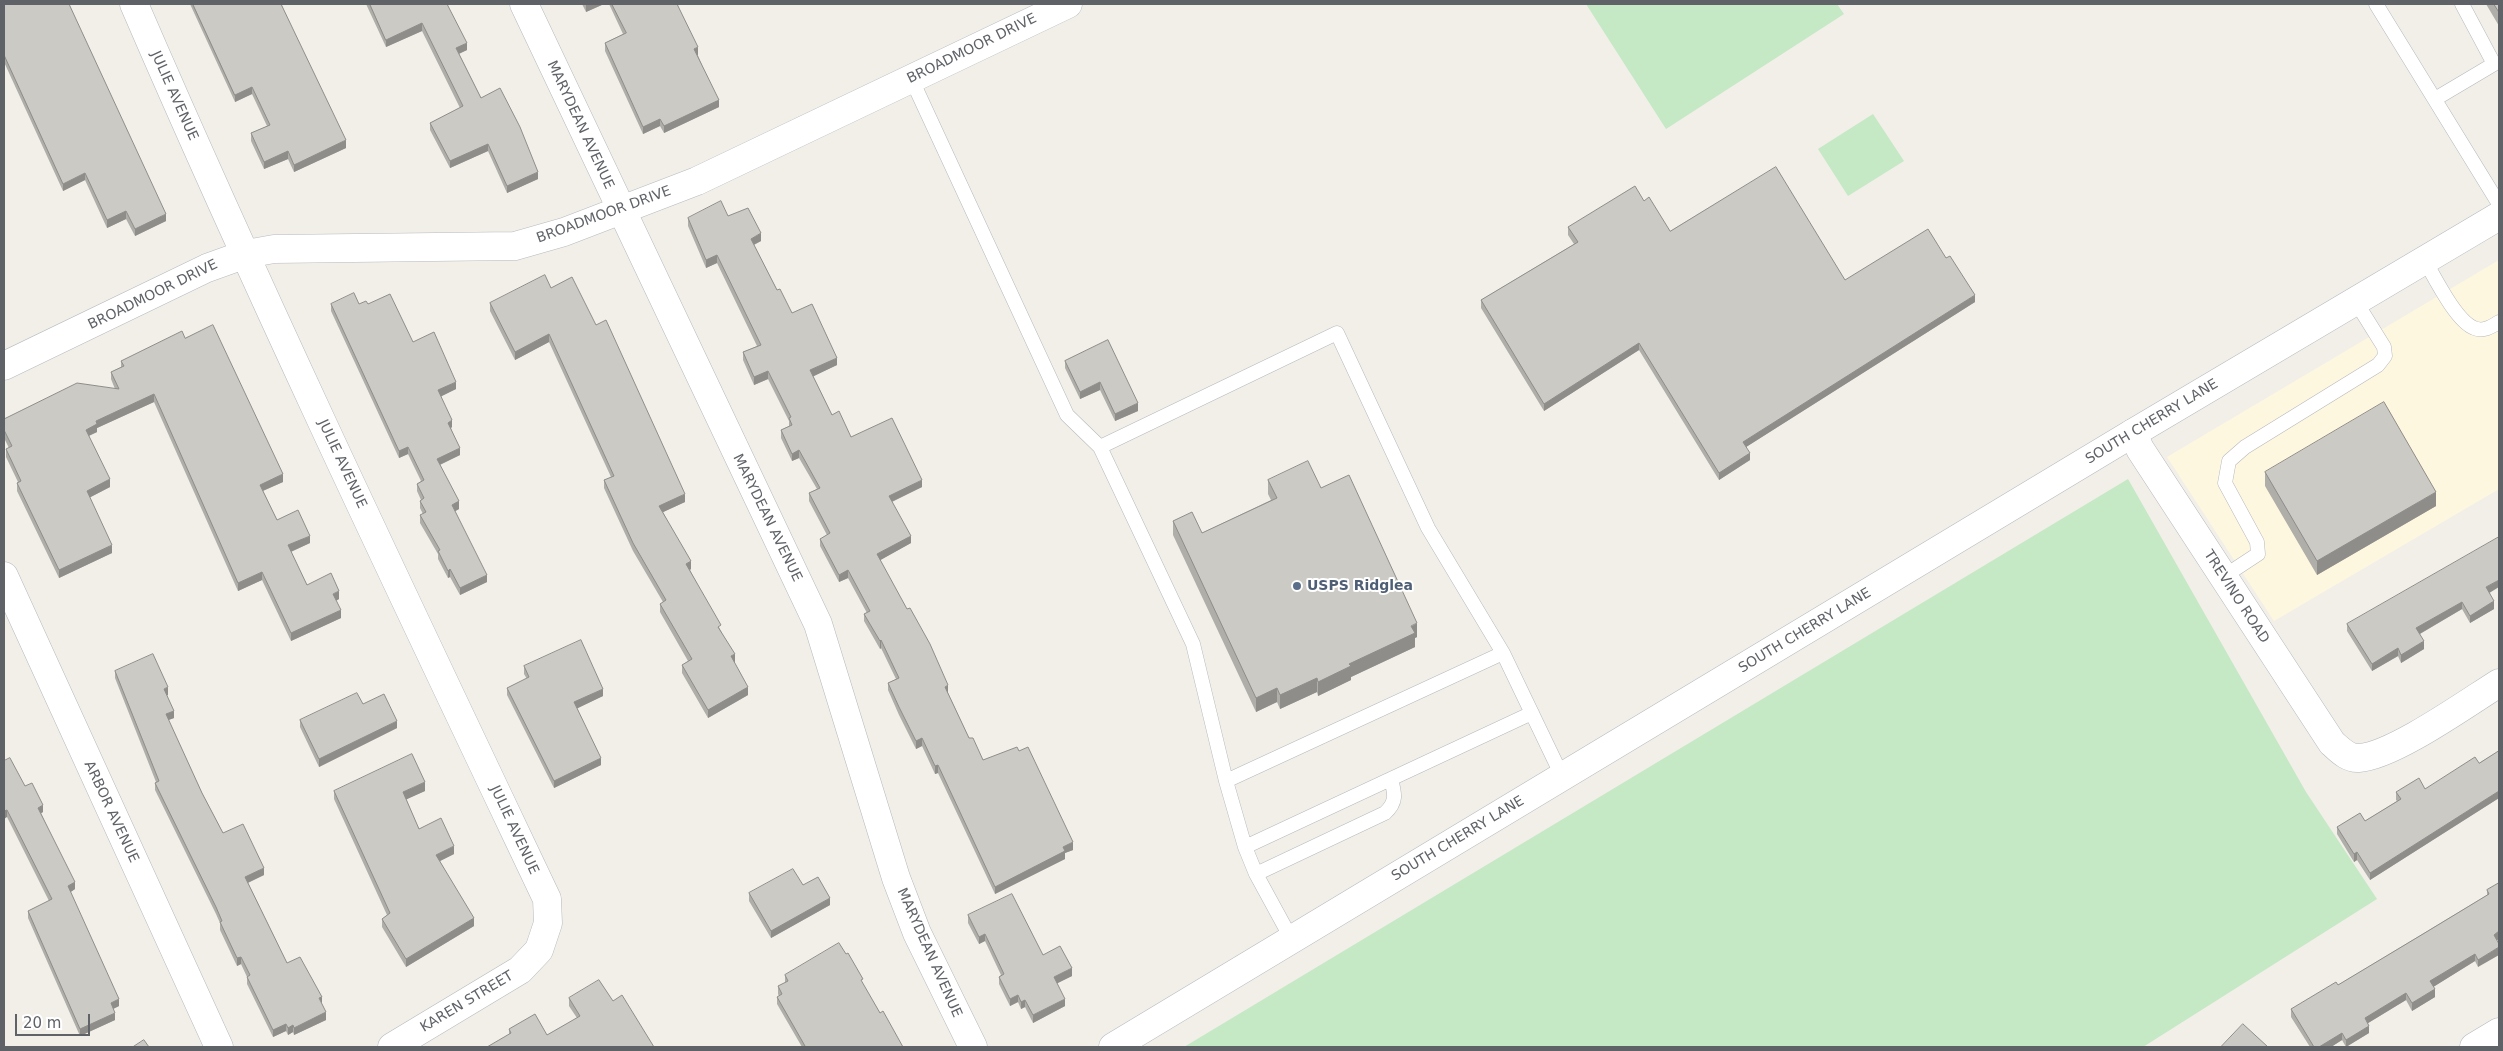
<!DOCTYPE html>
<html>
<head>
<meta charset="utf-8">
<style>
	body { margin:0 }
	#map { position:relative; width:2503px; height:1051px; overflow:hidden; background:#f1efe8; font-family:"DejaVu Sans",sans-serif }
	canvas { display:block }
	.frame { position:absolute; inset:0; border:5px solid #5f6368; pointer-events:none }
	.scale { position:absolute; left:15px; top:1014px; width:75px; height:22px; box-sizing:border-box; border:2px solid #5f6368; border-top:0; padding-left:6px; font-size:15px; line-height:18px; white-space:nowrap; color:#5f6368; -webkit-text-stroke:4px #fff; paint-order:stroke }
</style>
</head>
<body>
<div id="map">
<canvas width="2503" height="1051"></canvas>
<div class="frame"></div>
<div class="scale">20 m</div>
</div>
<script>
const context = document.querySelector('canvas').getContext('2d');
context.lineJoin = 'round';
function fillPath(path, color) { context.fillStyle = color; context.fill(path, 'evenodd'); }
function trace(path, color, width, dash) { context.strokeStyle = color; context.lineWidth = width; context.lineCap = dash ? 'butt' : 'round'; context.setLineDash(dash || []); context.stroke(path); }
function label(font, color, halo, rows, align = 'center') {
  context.font = font + ' "DejaVu Sans",sans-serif'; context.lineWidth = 4; context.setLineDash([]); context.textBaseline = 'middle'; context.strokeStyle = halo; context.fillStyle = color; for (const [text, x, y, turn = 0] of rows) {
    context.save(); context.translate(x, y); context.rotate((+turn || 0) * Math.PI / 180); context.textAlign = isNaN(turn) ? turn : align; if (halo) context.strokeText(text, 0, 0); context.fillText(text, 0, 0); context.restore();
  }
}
const commercial = new Path2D(`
	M2499,260V489L2274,621L2167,457Z`);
const green = new Path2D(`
	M1586,4H1837L1844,14L1666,129Z
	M1873,114L1904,161L1848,196L1818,149Z
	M2128,479L2306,792L2377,899L2143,1047H1184Z`);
const lane = new Path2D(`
	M2376,4L2499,204
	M911,78L1067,415L1100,447L1193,644L1226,781
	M2435,99L2494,64L2462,4
	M2425,261C2435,278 2456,321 2474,328C2483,332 2491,327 2499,322
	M1100,447L1337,333L1428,528L1503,653
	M2223,577L2258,554L2257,542L2225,483L2229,461L2245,447L2378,365L2385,356L2384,347L2356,302
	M1245,847L1532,713
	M1256,874L1385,813C1397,802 1395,794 1391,779
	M1292,940L1256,874L1245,847L1226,781L1503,653L1562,776`);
const street = new Path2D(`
	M134,4C264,305 406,602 547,899L548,923L539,950L520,970L392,1047
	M524,4L818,624L896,878L917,933L973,1047
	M2133,433L2140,449L2332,743C2340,750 2348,759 2359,758C2393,756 2467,703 2499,683
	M4,576L219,1047
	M2474,1047L2499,1032`);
const secondary = new Path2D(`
	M4,366L207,268L246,254L274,249L515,246L564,232L697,181L1068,4
	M1113,1047L2133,433L2499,216`);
const wall = new Path2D(`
	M4,4L166,221L135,236L126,219L107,228L85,180L63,191L4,62Z
	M190,4H281L346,148L294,172L288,159L264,169L251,141V133L267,126L252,94L235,102Z
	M366,4H447L467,50L459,54L481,98L538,179L507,193L488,151L450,168L430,130V123L460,108L422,31L386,47Z
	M582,4H604L586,12Z
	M609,4H677L719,107L664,133L660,126L643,134L605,51V43L623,34Z
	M2486,4H2499V26Z
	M1644,201L1670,231L1845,280L1975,302L1746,447L1750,460L1719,480L1639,350L1544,411L1481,308V300L1574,244L1568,235V227Z
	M728,216L761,241L754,245L777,290L792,313L837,365L813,376L832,415L851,437L922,487L892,502L911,543L880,560L948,693L969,738L983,760L1019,751L1073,850L1065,853V859L995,894L938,773L935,774L922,746L916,749L899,715L888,690V683L896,679L881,648L880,649L864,621V614L867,613L848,578L839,582L820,546V539L827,535L809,501V493L817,489L799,458L792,461L781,438V430L789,426V421L768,379L754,385L743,360V352L757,346L717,263L706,268L688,226V218Z
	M551,288L685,502L663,512L691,569L690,570L721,631L748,695L708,718L682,673V665L688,661L660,612V604L663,602L633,551L604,488V480L611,477L549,342L515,360L490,311V303Z
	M331,304H368L413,342L456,389L441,396L452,427L451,428L460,455L440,465L459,509L455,511L487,582L460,595L450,577L448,578L438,559V554L420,523V515L423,514L420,508V501L421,500L417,491V484L421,481L408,454L399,458L331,311Z
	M185,338L283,482L263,491L277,520L310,543L291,552L307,585L339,599L336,601L341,618L291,641L262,580L238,591L154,402L97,428V432L89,436L110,487L90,497L112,553L59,578L17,491V483L18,482L6,457V449L9,448L4,438V419L115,389L111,379V372L121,367V361Z
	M1108,340L1138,411L1115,421L1100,390L1080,399L1065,368V361Z
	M2265,472L2436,506L2317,575L2265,486Z
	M1268,480L1321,488L1417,637L1415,638V647L1351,677V680L1318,696L1317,692L1280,709L1277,702L1256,712L1173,535V521L1202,533L1271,500L1268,494Z
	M2490,593L2494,609L2470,623L2462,609L2420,634L2424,649L2401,663L2398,656L2372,671L2347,631V624Z
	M524,666L603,696L577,708L601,765L554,788L507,695V688L527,679L524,674Z
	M115,671L168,695H167L174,718L168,720L202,793L223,833L264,875L248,883L287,963L322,1004L326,1020L294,1035L293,1032L288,1035L286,1031L273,1037L247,984V977L241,964L237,966L220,930V923L216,914L155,790V783L156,782L115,678Z
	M363,704L397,728L319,767L300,727V720Z
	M2499,751V798L2370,880L2357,860L2354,862L2337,834V827L2365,821L2397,801L2396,800V792L2425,789L2479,763Z
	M4,761L25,786L43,812L41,813L75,889L70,892L119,1006L113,1009L115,1020L80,1036L28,918V911L49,901L7,817Z
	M334,791H425L406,799L419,829L454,854L440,861L474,926L406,967L382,927V919L387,915L334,799Z
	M2499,883V939L2497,940L2478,967L2475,961L2433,987L2435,997L2412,1011L2406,1000L2368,1023L2369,1033L2346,1047L2342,1040L2331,1047H2310L2291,1017V1009L2338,985L2487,895V890Z
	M803,885L830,905L771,938L749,901V893Z
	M968,915L1043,955L1072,976L1057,983L1065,1006L1033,1023L1025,1007L1021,1009L1018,1002L1010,1006L999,984V977L1001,975L985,941L979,944L968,923Z
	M785,975L863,985L880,1013L903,1047H802L777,1004V997L779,996L778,994V986L785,983Z
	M569,998L613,1001L654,1047L509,1034V1029L547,1035L577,1018L569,1006Z`);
const shadedWall = new Path2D(`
	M588,4H604L586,12V5Z
	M422,23V31L386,47V40Z
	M467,43V50L456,55V48Z
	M698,47V55L694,56V49Z
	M252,87V94L235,102V95Z
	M719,100V107L664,133V126Z
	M660,119V126L643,134V127Z
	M346,140V148L294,172V165Z
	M488,144V151L450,168V161Z
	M288,151V159L264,169V162Z
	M538,172V179L507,193V186Z
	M85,173V180L63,191V184Z
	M126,211V219L107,228V220Z
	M166,214V221L135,236V229Z
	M761,233V241L751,246V239Z
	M717,255V263L706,268V260Z
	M1975,295V302L1743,449V442Z
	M549,334V342L515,360V352Z
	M1639,343V350L1544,411V404Z
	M837,358V365L810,378V370Z
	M768,371V379L754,385V377Z
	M456,382V389L438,398V390Z
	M1100,382V390L1080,399V392Z
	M154,394V402L97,428V432L86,437V430L96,421Z
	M1138,403V411L1115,421V414Z
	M452,420V427L448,430V423Z
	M408,447V454L399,458V451Z
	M460,448V455L437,466V459Z
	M799,450V458L792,461V454Z
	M1750,453V460L1719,480V473Z
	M283,474V482L260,492V485Z
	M110,479V487L87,499V491Z
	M922,480V487L889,503V496Z
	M2436,492V506L2317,575V561Z
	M685,494V502L659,514V506Z
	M459,501V509L452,513V505Z
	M310,536V543L288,553V545Z
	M911,536V543L877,562V554Z
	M112,545V553L59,578V570Z
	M691,561V569L686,572V564Z
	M450,569V577L448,578V571Z
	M848,570V578L839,582V575Z
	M262,572V580L238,591V583Z
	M487,575V582L460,595V588Z
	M2499,580V587L2486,595V587Z
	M339,591V599L333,602V594Z
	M2494,601V609L2470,623V616Z
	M2462,602V609L2416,636V628Z
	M341,610V618L291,641V633Z
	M1417,623V637L1415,638V647L1351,677V680L1318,696V682Z
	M881,640V648L880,649V641Z
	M2424,641V649L2401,663V655Z
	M2398,648V656L2372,671V664Z
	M735,654V662L731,664V656Z
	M1317,678V692L1280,709V695Z
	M948,685V693L945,695V687Z
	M168,687V695L164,696V689Z
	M748,687V695L708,718V710Z
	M1277,688V702L1256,712V698Z
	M603,689V696L574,710V702Z
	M174,711V718L166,721V714Z
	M397,721V728L319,767V759Z
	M922,738V746L916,749V741Z
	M601,758V765L554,788V781Z
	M938,765V773L935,774V766Z
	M425,782V791L403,801V792Z
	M2499,791V798L2370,880V873Z
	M43,805V812L38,815V808Z
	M7,810V817L4,819V811Z
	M1073,842V850L1065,853V859L995,894V887L1063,847Z
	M454,846V854L436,863V855Z
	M2357,852V860L2354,862V854Z
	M264,868V875L245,884V877Z
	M75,882V889L68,894V886Z
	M830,898V905L771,938V931Z
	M474,918V926L406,967V959Z
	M2499,931V939L2494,942V935Z
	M985,934V941L979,944V937Z
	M2499,947V955L2478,967V960Z
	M2475,954V961L2430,989V981Z
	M241,957V964L237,966V958Z
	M1072,968V976L1054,985V977Z
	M2435,989V997L2412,1011V1003Z
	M2406,993V1000L2365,1025V1018Z
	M1018,995V1002L1010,1006V999Z
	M322,997V1004L319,998Z
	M119,999V1006L111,1010V1003Z
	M1065,999V1006L1033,1023V1015Z
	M1025,1000V1007L1021,1009V1002Z
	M326,1012V1020L294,1035V1028Z
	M115,1013V1020L80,1036V1029Z
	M286,1024V1031L273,1037V1030Z
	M293,1025V1032L288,1035V1028Z
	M2369,1026V1033L2346,1047V1040Z
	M2342,1033V1040L2331,1047H2319Z`);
const building = new Path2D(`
	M4,4H69L166,214L135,229L126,211L107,220L85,173L63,184L4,55Z
	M193,4H281L346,140L294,165L288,151L264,162L251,133L270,125L252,87L235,95Z
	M370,4H447L467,43L456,48L481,98L500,88L520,127L538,172L507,186L488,144L450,161L430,123L463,106L422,23L386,40Z
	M612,4H677L698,47L694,49L719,100L664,126L660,119L643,127L605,43L626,33Z
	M2494,4H2499V12Z
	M1776,167L1845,280L1928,229L1946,258L1950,256L1975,295L1743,442L1750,453L1719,473L1639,343L1544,404L1481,300L1578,242L1568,227L1635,186L1644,201L1649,197L1670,231Z
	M721,201L728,216L748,208L761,233L751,239L777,290L780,289L792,313L812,304L837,358L810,370L832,415L839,411L851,437L892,418L922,480L889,496L911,536L877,554L907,609L910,608L930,644L948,685L945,687L969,738H973L983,760L1017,747L1019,751L1028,747L1073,842L1063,847L1065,851L995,887L938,765L935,766L922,738L916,741L899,707L888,683L899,678L881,640L880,641L864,614L870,611L848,570L839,575L820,539L830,533L809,493L820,488L799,450L792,454L781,430L792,425L789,418L791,417L768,371L754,377L743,352L761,345L717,255L706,260L688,218Z
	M545,275L551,288L572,277L596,325L606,320L685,494L659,506L691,561L686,564L721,625L718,627L735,654L731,656L748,687L708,710L682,665L692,659L660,604L666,600L633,543L604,480L614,476L549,334L515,352L490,303Z
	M354,293L359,304L366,301L368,304L390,294L413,342L434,332L456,382L438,390L452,420L448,423L460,448L437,459L459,501L452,505L487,575L460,588L450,569L448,571L438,551L440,550L420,515L426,512L420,501L424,498L417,484L424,480L408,447L399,451L331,304Z
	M213,325L283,474L260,485L277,520L298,510L310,536L288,545L307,585L331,573L339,591L333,594L341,610L291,633L262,572L238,583L154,394L96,421L97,424L86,430L110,479L87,491L112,545L59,570L17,483L21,481L6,449L12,446L4,430V419L77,383L119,389L111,372L124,366L121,361L182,331L185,338Z
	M1108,340L1138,403L1115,414L1100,382L1080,392L1065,361Z
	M2384,402L2436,492L2317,561L2265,472Z
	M1308,461L1321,488L1349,475L1417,623L1411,626L1415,633L1349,664L1351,666L1318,682L1317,678L1280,695L1277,688L1256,698L1173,521L1192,512L1202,533L1277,498L1268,480Z
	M2499,537V580L2486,587L2494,601L2470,616L2462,602L2416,628L2424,641L2401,655L2398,648L2372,664L2347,624Z
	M581,640L603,689L574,702L601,758L554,781L507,688L529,677L524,666Z
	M153,654L168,687L164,689L174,711L166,714L202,793L223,833L243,824L264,868L245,877L287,963L300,957L322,997L319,998L326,1012L294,1028L293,1025L288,1028L286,1024L273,1030L247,977L250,975L241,957L237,958L220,922L222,921L216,907L155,783L159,781L115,671Z
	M357,693L363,704L384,694L397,721L319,759L300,720Z
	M2499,751V791L2370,873L2357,852L2354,854L2337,827L2360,813L2365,821L2401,799L2396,792L2419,778L2425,789L2475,757L2479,763Z
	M412,754L425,782L403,792L419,829L441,818L454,846L436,855L474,918L406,959L382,919L390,913L334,791Z
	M10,758L25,786L32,783L43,805L38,808L75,882L68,886L119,999L111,1003L115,1013L80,1029L28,911L52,899L7,810L4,811V761Z
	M793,869L803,885L818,877L830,898L771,931L749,893Z
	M2499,883V931L2494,935L2499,944V947L2478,960L2475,954L2430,981L2435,989L2412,1003L2406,993L2365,1018L2369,1026L2346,1040L2342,1033L2319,1047H2314L2291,1009L2336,982L2338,985L2423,934L2489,894L2487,890Z
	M1012,894L1043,955L1060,946L1072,968L1054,977L1065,999L1033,1015L1025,1000L1021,1002L1018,995L1010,999L999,977L1004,974L985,934L979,937L968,915Z
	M839,943L846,954L848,953L863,979L861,980L880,1013L883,1011L903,1047H803L805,1046L777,997L782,994L778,986L788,981L785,975Z
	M599,980L613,1001L622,995L654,1047H487L511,1033L509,1029L535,1014L547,1035L580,1016L569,998Z
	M2243,1024L2268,1047H2221Z
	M144,1040L149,1047H133Z`);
const markers = [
	[1297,586,5,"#5c6f8a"]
];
const streetNames = [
	["BROADMOOR DRIVE",972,49,-26],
	["JULIE AVENUE",174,96,66],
	["MARYDEAN AVENUE",580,125,65],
	["BROADMOOR DRIVE",604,215,-20],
	["BROADMOOR DRIVE",153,295,-26],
	["SOUTH CHERRY LANE",2152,422,-31],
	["JULIE AVENUE",342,464,65],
	["MARYDEAN AVENUE",767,518,64],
	["TREVINO ROAD",2236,597,57],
	["SOUTH CHERRY LANE",1805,631,-31],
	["ARBOR AVENUE",111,812,65],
	["JULIE AVENUE",514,830,65],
	["SOUTH CHERRY LANE",1458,839,-31],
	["MARYDEAN AVENUE",929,953,66],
	["KAREN STREET",467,1002,-31]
];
const serviceNames = [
	["USPS Ridglea",1307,586]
];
fillPath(commercial, '#fef7e0');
fillPath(green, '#c5e8c5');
trace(lane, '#b5b8bc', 15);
trace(street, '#b5b8bc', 29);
trace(secondary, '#b6babf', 29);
trace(lane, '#fff', 14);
trace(street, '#fff', 28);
trace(secondary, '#fff', 28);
fillPath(wall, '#afaea9');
fillPath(shadedWall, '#8f8d8a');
fillPath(building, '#cccac5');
trace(building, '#8f8d8a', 1);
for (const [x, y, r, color] of markers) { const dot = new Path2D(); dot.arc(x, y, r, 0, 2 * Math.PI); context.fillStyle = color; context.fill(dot); trace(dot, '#fff', 2); }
label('14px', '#5f6368', '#fff', streetNames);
label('bold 14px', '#4e5e75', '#fff', serviceNames, 'left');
</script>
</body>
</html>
